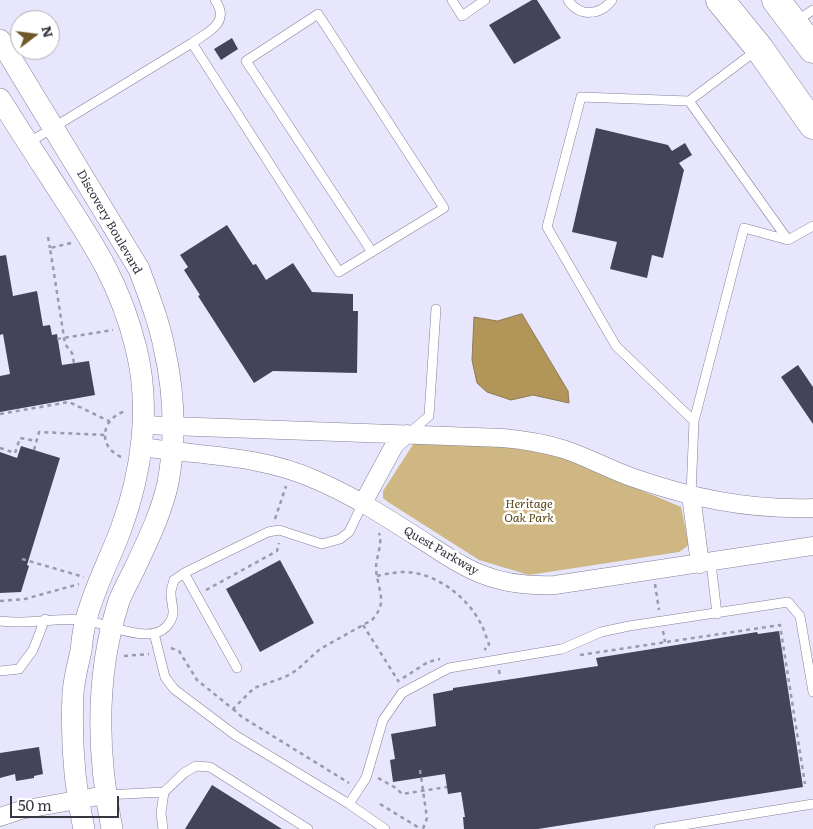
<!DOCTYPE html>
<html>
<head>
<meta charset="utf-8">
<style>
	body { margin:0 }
	#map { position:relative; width:813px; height:829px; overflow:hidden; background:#e7e6fc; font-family:Literata,serif }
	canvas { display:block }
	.north { position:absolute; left:10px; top:10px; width:50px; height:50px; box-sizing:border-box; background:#fff; border:1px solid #afafb3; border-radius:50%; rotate:75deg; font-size:14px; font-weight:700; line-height:20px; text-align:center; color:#363640 }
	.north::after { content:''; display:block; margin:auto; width:18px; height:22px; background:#6f5929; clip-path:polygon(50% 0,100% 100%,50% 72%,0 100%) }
	.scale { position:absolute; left:10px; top:796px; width:109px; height:22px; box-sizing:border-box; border:2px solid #363640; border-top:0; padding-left:6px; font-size:15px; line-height:18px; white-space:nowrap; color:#363640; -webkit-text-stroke:4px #fff; paint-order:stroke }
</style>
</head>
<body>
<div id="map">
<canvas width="813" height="829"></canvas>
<div class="north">N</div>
<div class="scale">50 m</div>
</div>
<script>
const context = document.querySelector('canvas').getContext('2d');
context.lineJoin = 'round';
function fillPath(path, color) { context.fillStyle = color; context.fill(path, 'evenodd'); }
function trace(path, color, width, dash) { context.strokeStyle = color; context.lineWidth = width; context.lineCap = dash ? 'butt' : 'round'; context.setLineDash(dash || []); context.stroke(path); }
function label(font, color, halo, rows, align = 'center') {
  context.font = font + ' Literata,serif'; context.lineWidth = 5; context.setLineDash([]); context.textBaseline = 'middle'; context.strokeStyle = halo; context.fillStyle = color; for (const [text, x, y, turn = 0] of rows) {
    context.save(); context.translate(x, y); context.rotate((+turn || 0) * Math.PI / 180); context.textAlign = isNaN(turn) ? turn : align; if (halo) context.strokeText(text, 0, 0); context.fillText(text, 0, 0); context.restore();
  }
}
const green = new Path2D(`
	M414,443L524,445L563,457L681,507L689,545L679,552L529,575L479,560L388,502L383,498V491Z`);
const water = new Path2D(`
	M522,314L568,391L569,403L533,395L511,400L487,392L477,383L472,360L474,317L497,321Z`);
const building = new Path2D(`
	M532,0H537L561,38L514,64L489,25Z
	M232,38L238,49L221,60L214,49Z
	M596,128L668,145L672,151L685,143L692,155L679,163L684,170L663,258L652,255L647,278L610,269L617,242L572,232Z
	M227,225L253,265L256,264L266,280L293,263L312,292L353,294V311H358L357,373L273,371L254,383L198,296L200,295L184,270L188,267L180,255Z
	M6,255L13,296L37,291L43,326L50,325L52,335L57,334L62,365L89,361L95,395L0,412V376L10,374L3,334L0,335V256Z
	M798,365L813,387V424L781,377Z
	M21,446L60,458L27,565L29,566L21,592L0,593V452L17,458Z
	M280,560L314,623L260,652L226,589Z
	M779,631L803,787L538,829H464L463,817H465L461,792L448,794L445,774L393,782L390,760L395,759L391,734L436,726L433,694L453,690V688L598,666L596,658L757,632L758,634Z
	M39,747L43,774L34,776V778L16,781L15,774L0,778V753Z
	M212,785L282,829H185Z`);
const path = new Path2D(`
	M48,237L50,248
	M71,243L50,248L65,344L72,353L74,363
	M57,339L113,330
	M0,414L69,402L109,421
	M0,448L15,453L20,438L37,441
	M34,450L39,432L105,435
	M121,457C97,446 101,418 126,411
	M275,519L286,486
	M22,559L84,577
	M377,576C386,574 395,572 404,572C435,572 466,596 480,622C484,629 486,637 489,644L487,649H484
	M655,584L659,610
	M206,590L277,551L279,543
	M0,601L25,599L79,584
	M363,625L399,682
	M663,631L665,642
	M171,648L179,651L197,680L233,709L254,688L285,677L297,670L320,649L372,620C376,615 380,610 381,603C382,592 376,579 376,568C376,557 383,543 379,533
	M580,655L780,625L805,784
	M124,656L149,654
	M499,670L500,677
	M403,678L428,662L440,659
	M233,709L242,717L349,783
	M420,770L427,818L423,829
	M378,778L396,788L402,794L447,787
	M380,804L421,829`);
const service = new Path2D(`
	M452,0L462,16L485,0
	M568,0C579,17 600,16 612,0
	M796,21L813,10
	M192,43C208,32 231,23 215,0
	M689,101L788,240
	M28,143L192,43L339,272L444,208L318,14L246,61L372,252
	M694,421L744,228L788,240L813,226
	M408,434L429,416L436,309
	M691,495L694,421L616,346L547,227L581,97L689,101L757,50
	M711,563L717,614
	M184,573L237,668
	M0,621C28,625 56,617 85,620C105,623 149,645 166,627C179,613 170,606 171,591C172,587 173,583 174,580L186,572L268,532L279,530L322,544L340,539L349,532L363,503
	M154,633L165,677L174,689L235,735L349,804L385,829
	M0,671L19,669L33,650L45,619
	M105,795L164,792L184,773L196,766L210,767L308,829
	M349,804L366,778L383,720L402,693L449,668L562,649L601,632L629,626L788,602L800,616L813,692
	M163,829L161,813L164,792
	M659,829L813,804`);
const minor = new Path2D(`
	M143,425L503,438C524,440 543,443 563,449C588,457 612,471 637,479C694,499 753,510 813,508
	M142,447C201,456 261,455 316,480C356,497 392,521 428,544C445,555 462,567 481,574C505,584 530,586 555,585L813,546
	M691,495L700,564
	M363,503L395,444L407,434
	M0,817L21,810L105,795`);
const tertiary = new Path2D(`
	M0,40L139,269C148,294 159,320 164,347C174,391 176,439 168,483C161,514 147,542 134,570C129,580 123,591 119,601C95,675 97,754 112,829
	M0,99C20,131 41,163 61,194C95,246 121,286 136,348C151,407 142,472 121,529C110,559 94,588 86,620C83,630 82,640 81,651C78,664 74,679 73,693C71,738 74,785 84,829`);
const primary = new Path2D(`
	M720,0L759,48L813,125
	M776,0L813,49`);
const streetNames = [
	["Discovery Boulevard",109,222,60],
	["Quest Parkway",441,551,30]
];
const parkNames = [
	["Heritage",529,504],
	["Oak Park",529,518]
];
fillPath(green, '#cfb784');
fillPath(water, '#b29659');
trace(water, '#8d7952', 1);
fillPath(building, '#454359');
trace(service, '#818098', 10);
trace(minor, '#818098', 19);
trace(tertiary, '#818098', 22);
trace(primary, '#818098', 29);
trace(path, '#9a9aab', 2.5, [4, 4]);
trace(service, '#fff', 9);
trace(minor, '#fff', 18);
trace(tertiary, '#fff', 21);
trace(primary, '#fff', 28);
label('12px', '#363640', '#fff', streetNames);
label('italic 12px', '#5a4616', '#fff', parkNames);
</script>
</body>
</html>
